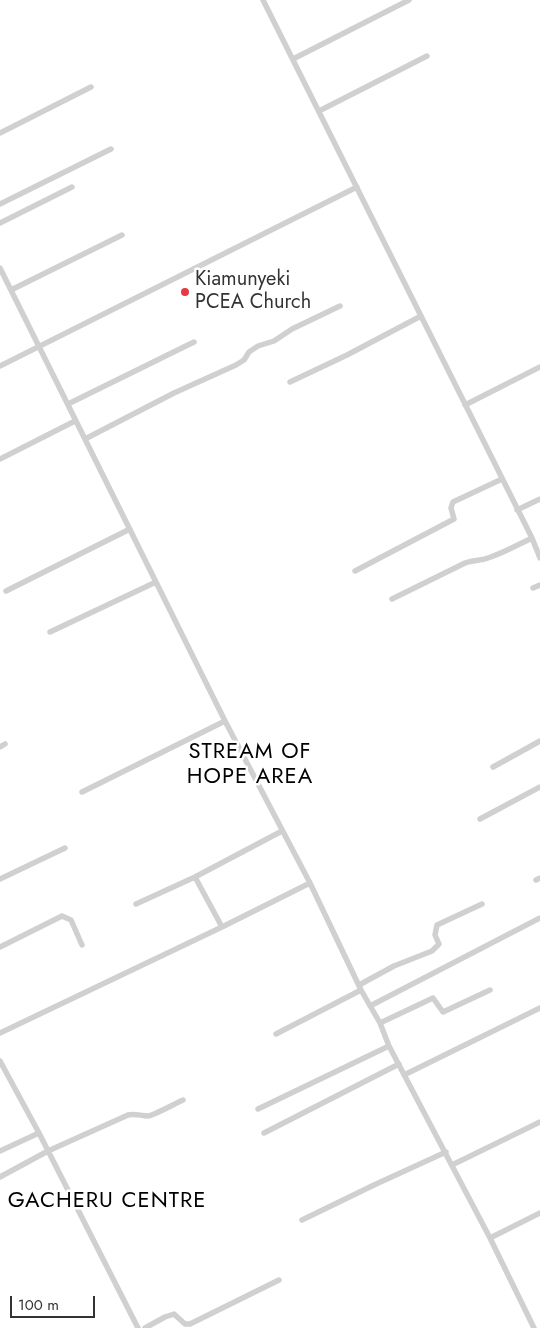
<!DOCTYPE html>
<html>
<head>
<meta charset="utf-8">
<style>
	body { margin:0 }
	#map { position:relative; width:540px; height:1328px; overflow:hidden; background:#fff; font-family:Jost,sans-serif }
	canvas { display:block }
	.scale { position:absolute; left:10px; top:1296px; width:85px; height:22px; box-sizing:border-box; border:2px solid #333; border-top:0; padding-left:6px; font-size:15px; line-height:18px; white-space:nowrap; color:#333; -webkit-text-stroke:4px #fff; paint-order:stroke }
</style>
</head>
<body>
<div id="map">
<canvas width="540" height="1328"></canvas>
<div class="scale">100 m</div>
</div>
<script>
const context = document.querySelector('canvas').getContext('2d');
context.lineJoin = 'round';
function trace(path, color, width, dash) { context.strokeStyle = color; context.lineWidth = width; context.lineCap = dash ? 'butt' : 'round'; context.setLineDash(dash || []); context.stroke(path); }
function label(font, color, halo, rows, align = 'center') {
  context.font = font + ' Jost,sans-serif'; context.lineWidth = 5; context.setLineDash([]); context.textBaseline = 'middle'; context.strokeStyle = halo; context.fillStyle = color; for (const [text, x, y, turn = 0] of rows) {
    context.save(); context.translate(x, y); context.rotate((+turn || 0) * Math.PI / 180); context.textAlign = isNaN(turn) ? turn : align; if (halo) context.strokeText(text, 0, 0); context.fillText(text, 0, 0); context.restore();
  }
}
const minor = new Path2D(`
	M263,0L532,538L540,558
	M293,59L409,0
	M319,111L427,56
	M0,133L91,87
	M0,204L111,149
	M0,223L72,187
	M0,268L225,721L310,883L361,990L380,1023L389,1046L490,1238L534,1328
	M11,290L122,235
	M0,366L357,187
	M290,382L347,355L421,316
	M68,404L194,342
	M465,405L540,367
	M85,439L174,393L236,365L244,360L249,352L258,346L274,341L292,329L340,306
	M0,459L75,421
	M517,510L540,499
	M355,571L454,519L451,508L453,502L502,479
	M533,588L540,585
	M6,591L130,529
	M392,599L465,563C473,560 480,561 488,558C503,553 517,545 532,538
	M50,632L156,582
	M0,747L5,744
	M493,767L540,741
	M82,792L225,721
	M480,819L540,787
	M195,877L222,927
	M0,879L65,848
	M536,880L540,878
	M136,904L195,877L282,831
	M0,947L62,916L71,920L82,945
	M359,985L394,966L432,951L439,944L435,935L437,925L482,904
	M370,1006L540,918
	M380,1023L433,998L443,1012L490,990
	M0,1033L222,927L310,883
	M276,1034L361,990
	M0,1061L39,1133L138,1328
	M404,1075L540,1008
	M258,1109L389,1046
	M264,1133L399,1064
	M0,1151L39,1133
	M452,1165L540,1122
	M0,1177L48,1151L128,1115C135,1113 141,1116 148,1116C153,1116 176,1103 183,1100
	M302,1220L374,1185L446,1152
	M490,1238L540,1213
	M145,1328L165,1317L174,1314L185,1324H190L279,1280`);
const markers = [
	[185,292,5,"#e63946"]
];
const poiNames = [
	["Kiamunyeki",195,280],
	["PCEA Church",195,303]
];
const quarterNames = [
	["STREAM OF",250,753],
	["HOPE AREA",250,778],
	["GACHERU CENTRE",107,1202]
];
trace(minor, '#d0d0d0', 5.5);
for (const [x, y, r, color] of markers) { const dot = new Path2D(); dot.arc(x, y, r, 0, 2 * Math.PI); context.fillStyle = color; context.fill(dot); trace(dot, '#fff', 2); }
label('20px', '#333', '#fff', poiNames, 'left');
context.letterSpacing = '1px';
label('22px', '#000', '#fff', quarterNames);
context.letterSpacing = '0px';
</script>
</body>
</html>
